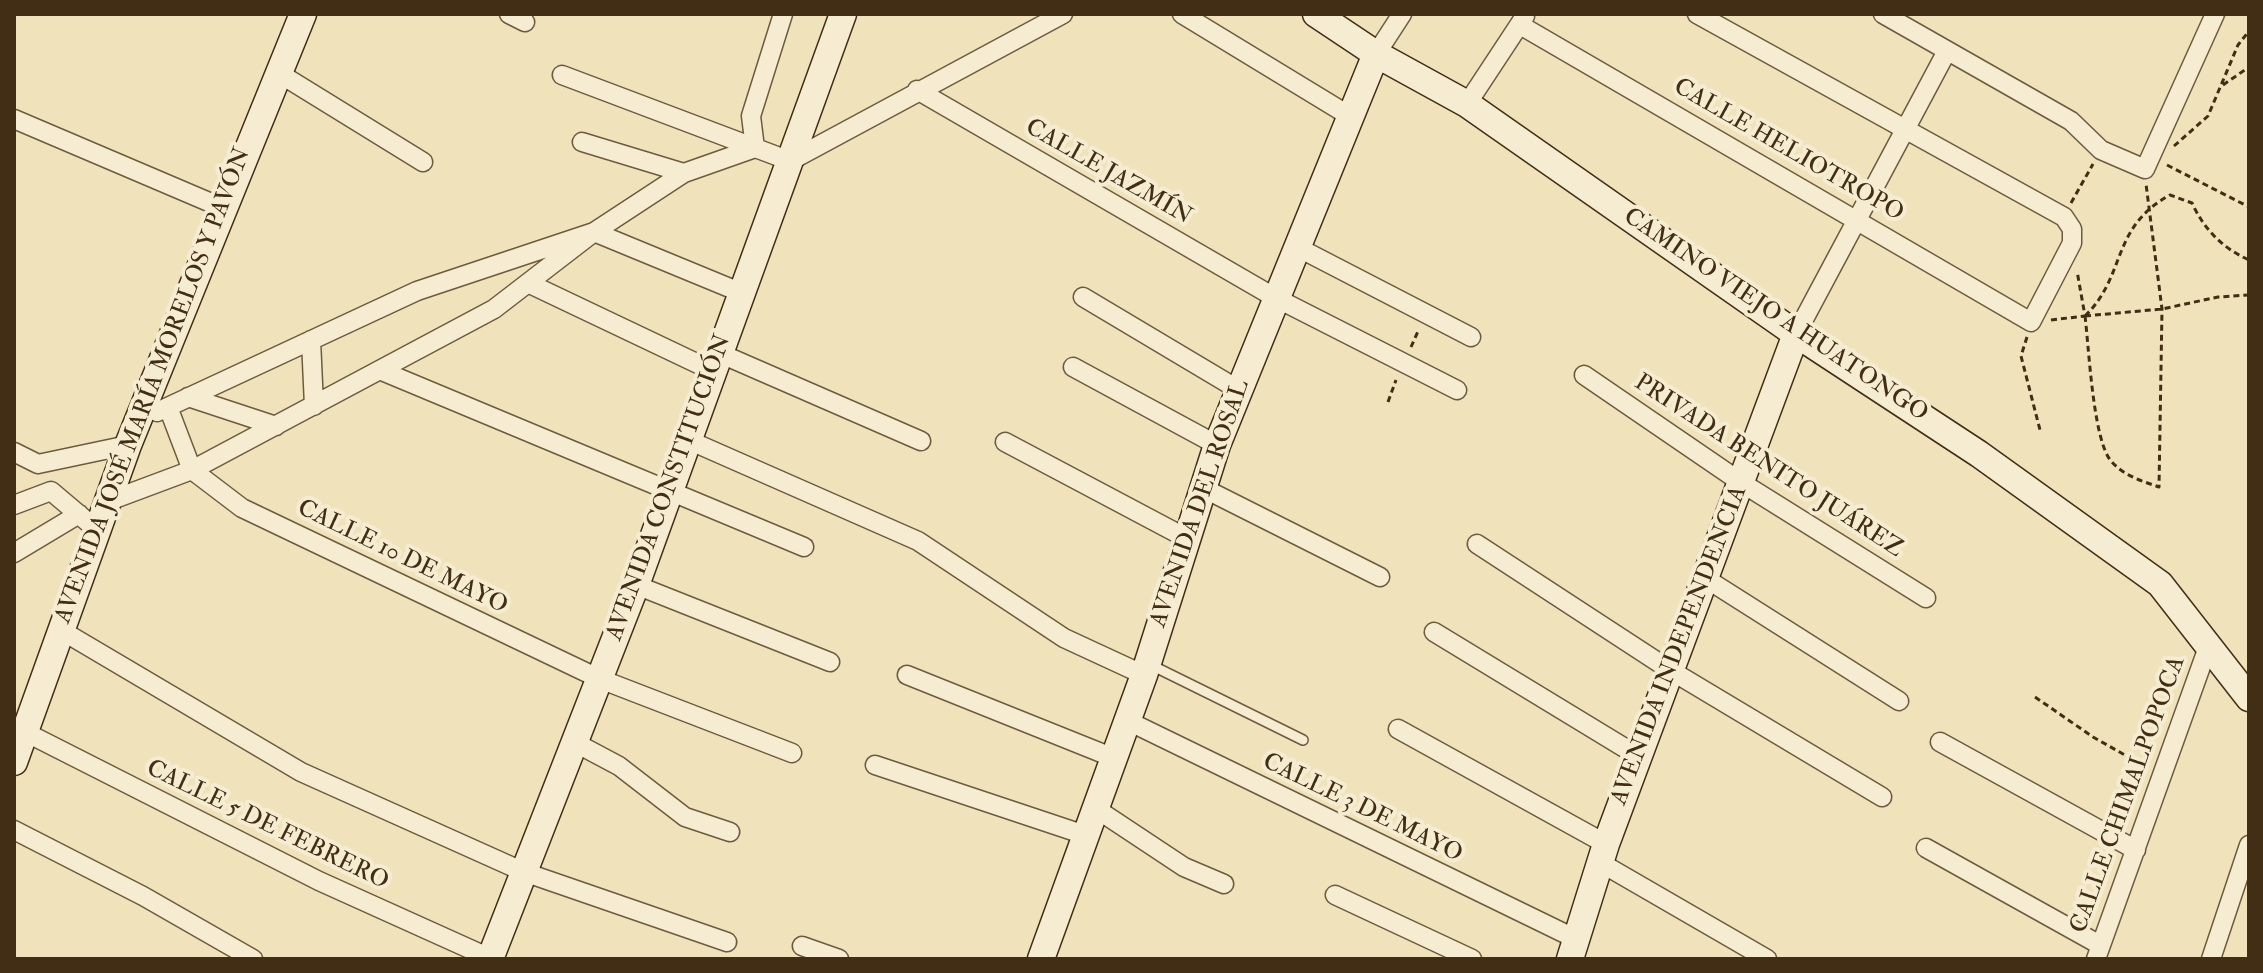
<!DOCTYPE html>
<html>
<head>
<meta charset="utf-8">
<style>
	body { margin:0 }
	#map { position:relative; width:2263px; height:973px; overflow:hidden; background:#f0e2ba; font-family:"IM FELL Double Pica",serif }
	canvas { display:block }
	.frame { position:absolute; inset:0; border:16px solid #412e14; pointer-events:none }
</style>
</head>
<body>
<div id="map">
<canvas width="2263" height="973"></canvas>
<div class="frame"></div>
</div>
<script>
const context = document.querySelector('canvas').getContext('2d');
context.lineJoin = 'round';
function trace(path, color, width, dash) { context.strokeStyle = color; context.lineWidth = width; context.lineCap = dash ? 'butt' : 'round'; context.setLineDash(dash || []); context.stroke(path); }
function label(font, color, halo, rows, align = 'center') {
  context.font = font + ' "IM FELL Double Pica",serif'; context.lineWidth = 8; context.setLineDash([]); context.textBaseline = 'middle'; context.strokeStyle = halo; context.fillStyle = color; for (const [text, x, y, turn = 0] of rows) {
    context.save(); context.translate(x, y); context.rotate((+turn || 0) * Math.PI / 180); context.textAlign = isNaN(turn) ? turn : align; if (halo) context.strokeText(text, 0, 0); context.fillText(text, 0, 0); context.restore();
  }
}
const path = new Path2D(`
	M2223,85L2249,67
	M2174,146L2208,116L2238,45L2249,31
	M2167,165L2249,207
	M2071,203L2093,164
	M2085,316C2089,348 2093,440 2111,461C2124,476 2142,481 2159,487L2162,309L2146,184
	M2085,316C2127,275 2110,228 2170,195L2192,203C2204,229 2222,248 2249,260
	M2085,316L2162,309L2218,297L2249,295
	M2051,320L2085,316L2077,271
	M2027,337L2021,356L2040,430
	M1411,347L1419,329
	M1388,402L1396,380
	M2035,697L2093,737L2146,767`);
const service = new Path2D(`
	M1151,665L1303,740`);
const minor = new Path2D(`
	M509,14L525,22
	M1182,14L1348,115
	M1883,14L2071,121L2101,150L2145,169L2215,14
	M1520,25L2031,322L2072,243V229L2064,217L1697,14
	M1376,54L1402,14
	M277,72L423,162
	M562,75L790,161L1063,14
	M917,90L1274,297L1457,390
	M1467,104L1525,16
	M14,119L223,208
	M582,142L684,173L755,148L751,116L783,14
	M1295,246L1471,337
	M530,284L713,371
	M1083,297L1239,390
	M1796,334L1947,51
	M311,340L314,406
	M719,353L921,441
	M1073,367L1217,445
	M382,371L804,547
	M1584,375L1742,483L1926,598
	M188,397L276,426
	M168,407L192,470L242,508L600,679L792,753
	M157,412L417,291L594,232L742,293
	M686,439L918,541L1064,638L1144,675
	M1005,442L1188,539
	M14,452L38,464L128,445
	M1203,488L1380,577
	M109,501L192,470L494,309L594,232L684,173
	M14,505L51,491L96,529
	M1477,544L1670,670L1882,797
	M14,553L79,514
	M1705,578L1899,701
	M636,585L830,662
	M59,629L301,772L524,872L727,942
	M1434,632L1638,756
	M907,675L1114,758
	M1128,721L1576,939
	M1398,729L1606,844
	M25,732L319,881L492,959
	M572,741L619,766L685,817L730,832
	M1940,742L2136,850
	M875,765L1085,835
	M1095,808L1184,867L1224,884
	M14,830L143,896L253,959
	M1926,848L2100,945
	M1601,863L1767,959
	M1335,895L1472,959
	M802,946L839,959
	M2096,959L2208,647
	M2211,959L2249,845`);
const secondary = new Path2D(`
	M1316,14L1376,54L1467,104L1796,334L1979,454L2160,584L2249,698
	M14,762L128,445L303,14
	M490,959L636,585L843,14
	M1041,959L1144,675L1217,445L1376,54
	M1570,959L1606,844L1796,334`);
const streetNames = [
	["CALLE HELIOTROPO",1788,151,30],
	["CALLE JAZMÍN",1108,173,30],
	["CAMINO VIEJO A HUATONGO",1775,316,34],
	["AVENIDA JOSÉ MARÍA MORELOS Y PAVÓN",154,386,-69],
	["PRIVADA BENITO JUÁREZ",1768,467,33],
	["AVENIDA CONSTITUCIÓN",670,488,-70],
	["AVENIDA DEL ROSAL",1201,504,-71],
	["CALLE 10 DE MAYO",402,558,26],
	["AVENIDA INDEPENDENCIA",1680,646,-69],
	["CALLE CHIMALPOPOCA",2129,795,-70],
	["CALLE 3 DE MAYO",1362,809,26],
	["CALLE 5 DE FEBRERO",267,826,26]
];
trace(service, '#6d5b3e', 12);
trace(minor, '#6d5b3e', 21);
trace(secondary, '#412e14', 29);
trace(path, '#412e14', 3, [6, 4]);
trace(service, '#f5ecd2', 9);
trace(minor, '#f5ecd2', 18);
trace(secondary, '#f5ecd2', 26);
label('24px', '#412e14', '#f5ecd2', streetNames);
</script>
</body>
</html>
